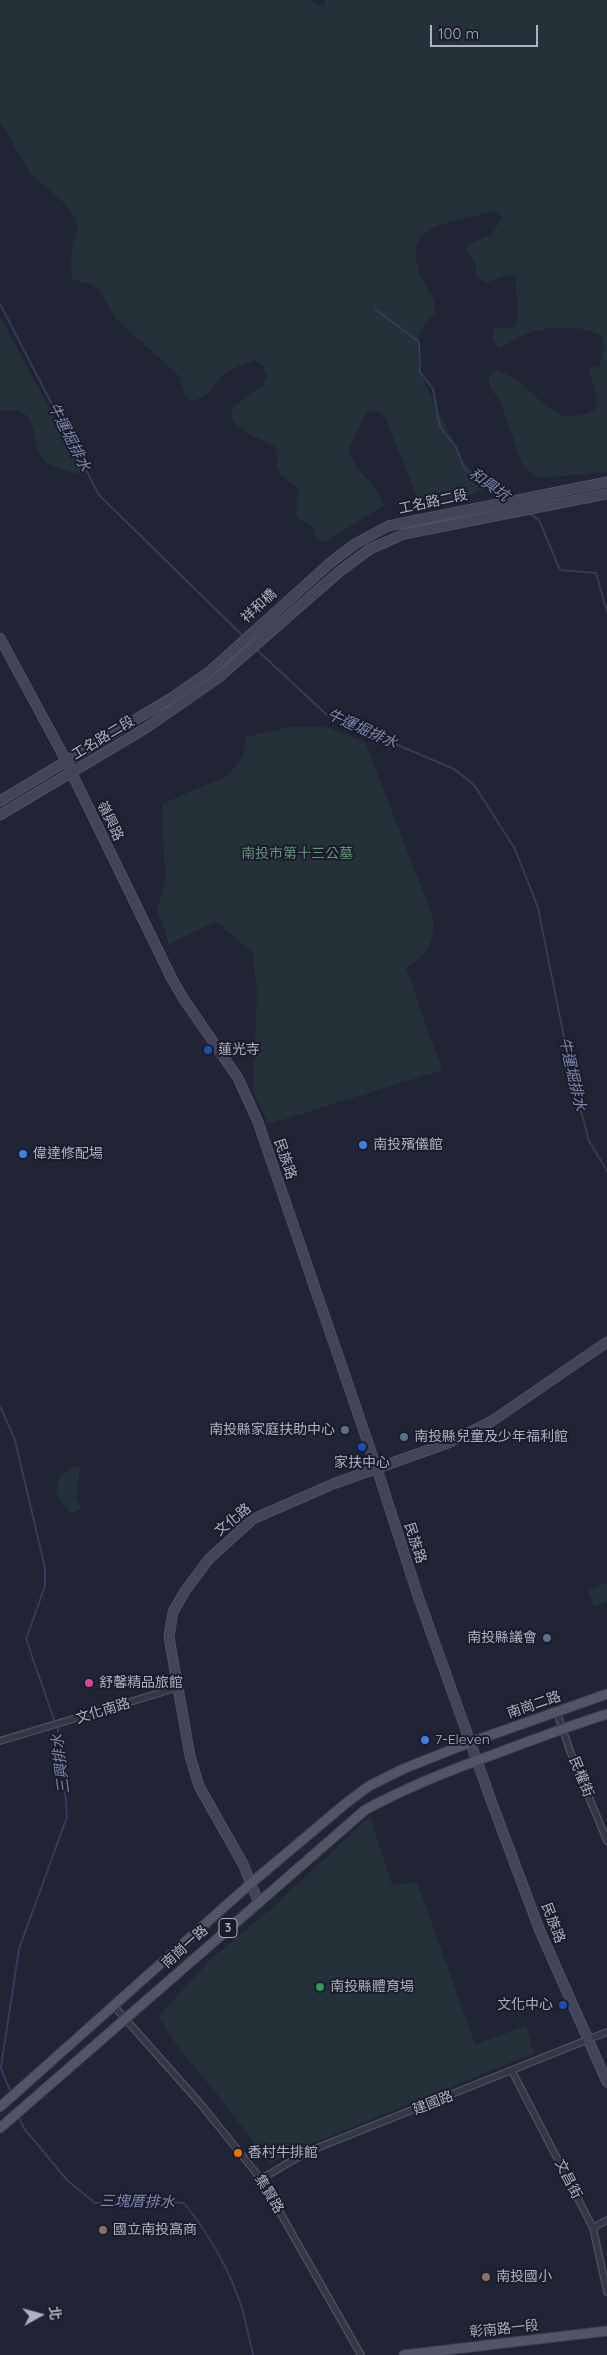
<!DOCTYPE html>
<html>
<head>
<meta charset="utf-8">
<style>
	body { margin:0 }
	#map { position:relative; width:607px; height:2355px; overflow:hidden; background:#212435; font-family:Quicksand,"Noto Sans TC",sans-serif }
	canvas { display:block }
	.north { position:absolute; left:15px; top:2290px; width:50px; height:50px; -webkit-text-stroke:4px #1a1c2b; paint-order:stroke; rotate:83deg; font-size:14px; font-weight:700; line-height:20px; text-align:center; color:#aeb1c3 }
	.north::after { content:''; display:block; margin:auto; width:18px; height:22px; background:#aeb1c3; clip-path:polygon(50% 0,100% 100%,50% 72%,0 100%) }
	.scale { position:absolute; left:430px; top:25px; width:108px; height:22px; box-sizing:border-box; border:2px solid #aeb1c3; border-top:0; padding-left:6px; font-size:15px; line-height:18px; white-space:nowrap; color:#aeb1c3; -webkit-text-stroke:4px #1a1c2b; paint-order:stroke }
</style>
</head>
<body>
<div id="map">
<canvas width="607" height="2355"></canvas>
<div class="north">北</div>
<div class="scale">100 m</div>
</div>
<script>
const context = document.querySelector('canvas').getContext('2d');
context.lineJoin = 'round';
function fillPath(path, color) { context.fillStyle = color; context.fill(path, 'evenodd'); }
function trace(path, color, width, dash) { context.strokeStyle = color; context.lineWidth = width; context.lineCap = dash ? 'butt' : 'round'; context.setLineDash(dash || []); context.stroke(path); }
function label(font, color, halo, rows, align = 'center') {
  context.font = font + ' Quicksand,"Noto Sans TC",sans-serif'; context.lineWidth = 4; context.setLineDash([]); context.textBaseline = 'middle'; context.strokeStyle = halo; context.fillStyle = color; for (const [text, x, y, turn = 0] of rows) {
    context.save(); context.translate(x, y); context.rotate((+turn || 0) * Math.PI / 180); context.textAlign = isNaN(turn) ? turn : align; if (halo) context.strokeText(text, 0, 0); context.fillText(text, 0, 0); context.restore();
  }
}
const green = new Path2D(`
	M0,0H312L314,3L324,7L325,0H607V472L539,478L523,467L501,403L490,387L489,376L497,370L517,380L547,407L566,417L587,414L596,408L597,398L588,367L599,366L604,348L601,336C581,324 545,326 524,335C515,338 508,344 499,348L493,339V329L514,327L518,317L515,275C503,274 495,281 484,283L476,276V266L465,248L473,242L492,235L502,217L494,211C453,225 398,219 422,279C428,294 437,294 435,313C418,324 416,345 418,364C418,372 459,454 466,464C472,473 483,480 491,487L451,502L417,497L385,417L377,412L367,411L348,451C356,474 380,484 383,506L325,542L316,538L314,528L297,517C295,507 299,499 298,488L281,475L277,467L276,447C260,438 241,433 231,417L232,408L263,385L267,376L263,366L255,360C246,365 234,366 226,373C212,385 212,396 192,401L185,396L179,376L115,318L101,291L92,285L72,279L70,259L77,229L76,219L63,202L30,173L0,121Z
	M0,316L85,475C71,472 48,468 40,455C32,442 38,418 19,411C14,410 6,411 0,411Z
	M293,726L325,727L365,742L433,917C435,945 428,953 406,968L442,1070L269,1124L253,1091L257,991L252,952L216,921L169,944L157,909L165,882L162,804L229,775L243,756L246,737Z
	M80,1466L76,1498L81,1508L72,1514C68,1509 62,1503 59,1498C52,1482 65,1467 80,1466Z
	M607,1583V1602L594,1607L588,1590Z
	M370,1816L392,1885L417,1882L475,2044L526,2026L534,2053L291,2152L270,2164L218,2095L180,2050L158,2017L213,1957L272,1908Z`);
const stream = new Path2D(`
	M0,304L99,495L244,637
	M375,309L419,342L420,372L433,389L440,427L456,447L465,470L509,499
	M529,513L539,520L560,570L596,573L607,612
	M256,649L327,715L454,769L474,785L515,849L538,908L572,1077L589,1141L607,1171
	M0,1406L15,1440L45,1568V1586L26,1639L55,1722
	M0,2066L10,2090
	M1,2067L19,1949L67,1817L61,1738L57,1727
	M20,2119L23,2127L67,2180L95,2203L157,2201L184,2203C208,2233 229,2269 241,2305C246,2321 249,2339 253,2355`);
const street = new Path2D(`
	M557,1712L570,1751L607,1841
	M0,1741L176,1688
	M113,2005L199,2102L261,2179L361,2355
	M512,2071L593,2228L607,2292
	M261,2179L307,2152L607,2032
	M593,2228L607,2220`);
const secondary = new Path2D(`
	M0,638L61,751L172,979L183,998L238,1078L258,1122L377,1469L418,1596L492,1803L540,1931L607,2082
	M0,801L173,697L209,672L330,563L355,544L388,526L607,482
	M0,815L146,728L218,678L339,572L370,549L404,534L607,494
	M258,1901L243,1864L199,1786L190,1756L169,1637L173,1612L185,1591L209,1559L253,1519L333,1484L448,1443L492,1421L607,1342`);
const primary = new Path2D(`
	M0,2107L250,1884L345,1804L369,1786L403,1769L471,1742L607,1694
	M0,2128L365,1810C407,1787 450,1770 495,1754C532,1740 569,1726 607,1714
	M404,2355L607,2331`);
const markers = [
	[208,1050,5,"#1a4fb4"],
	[363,1145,5,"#3f7fe0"],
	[23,1154,5,"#3f7fe0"],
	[345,1430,5,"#5c6f8a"],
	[404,1437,5,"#5c6f8a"],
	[362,1447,5,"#1a4fb4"],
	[547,1638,5,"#5c6f8a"],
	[89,1683,5,"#d1479c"],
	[425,1740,5,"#3f7fe0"],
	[320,1987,5,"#2e9e5b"],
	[563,2005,5,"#1a4fb4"],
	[238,2153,5,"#e8710a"],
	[103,2230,5,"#8d6e63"],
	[486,2277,5,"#8d6e63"]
];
const shields = [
	[228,1928,18]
];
const shieldNames = [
	["3",228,1928]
];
const streetNames = [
	["工名路二段",433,502,-12],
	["祥和橋",259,606,-43],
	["工名路二段",103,738,-31],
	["嶺興路",110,821,64],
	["民族路",285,1159,71],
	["文化路",233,1520,-39],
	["民族路",415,1543,72],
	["南崗二路",534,1705,-19],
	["文化南路",103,1711,-17],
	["民權街",581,1777,68],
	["民族路",553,1923,69],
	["南崗一路",185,1947,-42],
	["建國路",433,2103,-21],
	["文昌街",568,2179,63],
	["集賢路",269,2194,59],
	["彰南路一段",504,2329,-6]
];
const parkNames = [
	["南投市第十三公墓",297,854]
];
const poiNames = [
	["蓮光寺",218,1050],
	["南投殯儀館",373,1145],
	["偉達修配場",33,1154],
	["南投縣家庭扶助中心",335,1430,"right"],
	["南投縣兒童及少年福利館",414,1437],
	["家扶中心",362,1463,"center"],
	["南投縣議會",537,1638,"right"],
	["舒馨精品旅館",99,1683],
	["7-Eleven",435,1740],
	["南投縣體育場",330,1987],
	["文化中心",553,2005,"right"],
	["香村牛排館",248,2153],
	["國立南投高商",113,2230],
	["南投國小",496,2277]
];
const waterNames = [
	["牛運堀排水",69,437,63],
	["和興坑",489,485,35],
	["牛運堀排水",362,729,24],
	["牛運堀排水",572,1074,77],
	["三興排水",61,1764,-97],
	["三塊厝排水",137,2202,1]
];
fillPath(green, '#243138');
trace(stream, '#353b5c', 2);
trace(street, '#4e5161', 8);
trace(secondary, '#4e5161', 11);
trace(primary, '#3d4050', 11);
trace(street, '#343746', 5.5);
trace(secondary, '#424559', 9);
trace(primary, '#525566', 9);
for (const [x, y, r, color] of markers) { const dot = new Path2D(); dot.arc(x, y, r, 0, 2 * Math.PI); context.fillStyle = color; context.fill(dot); trace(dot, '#1a1c2b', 2); }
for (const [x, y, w] of shields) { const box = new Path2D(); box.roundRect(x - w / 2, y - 9.5, w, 19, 4); context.fillStyle = '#1a1c2b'; context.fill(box); trace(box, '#aeb1c3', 1); }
label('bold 12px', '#aeb1c3', null, shieldNames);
label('14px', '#aeb1c3', '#1a1c2b', streetNames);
label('14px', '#67927c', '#1a1c2b', parkNames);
label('14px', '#aeb1c3', '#1a1c2b', poiNames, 'left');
label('italic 15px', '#7f87af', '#1a1c2b', waterNames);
</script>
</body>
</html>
